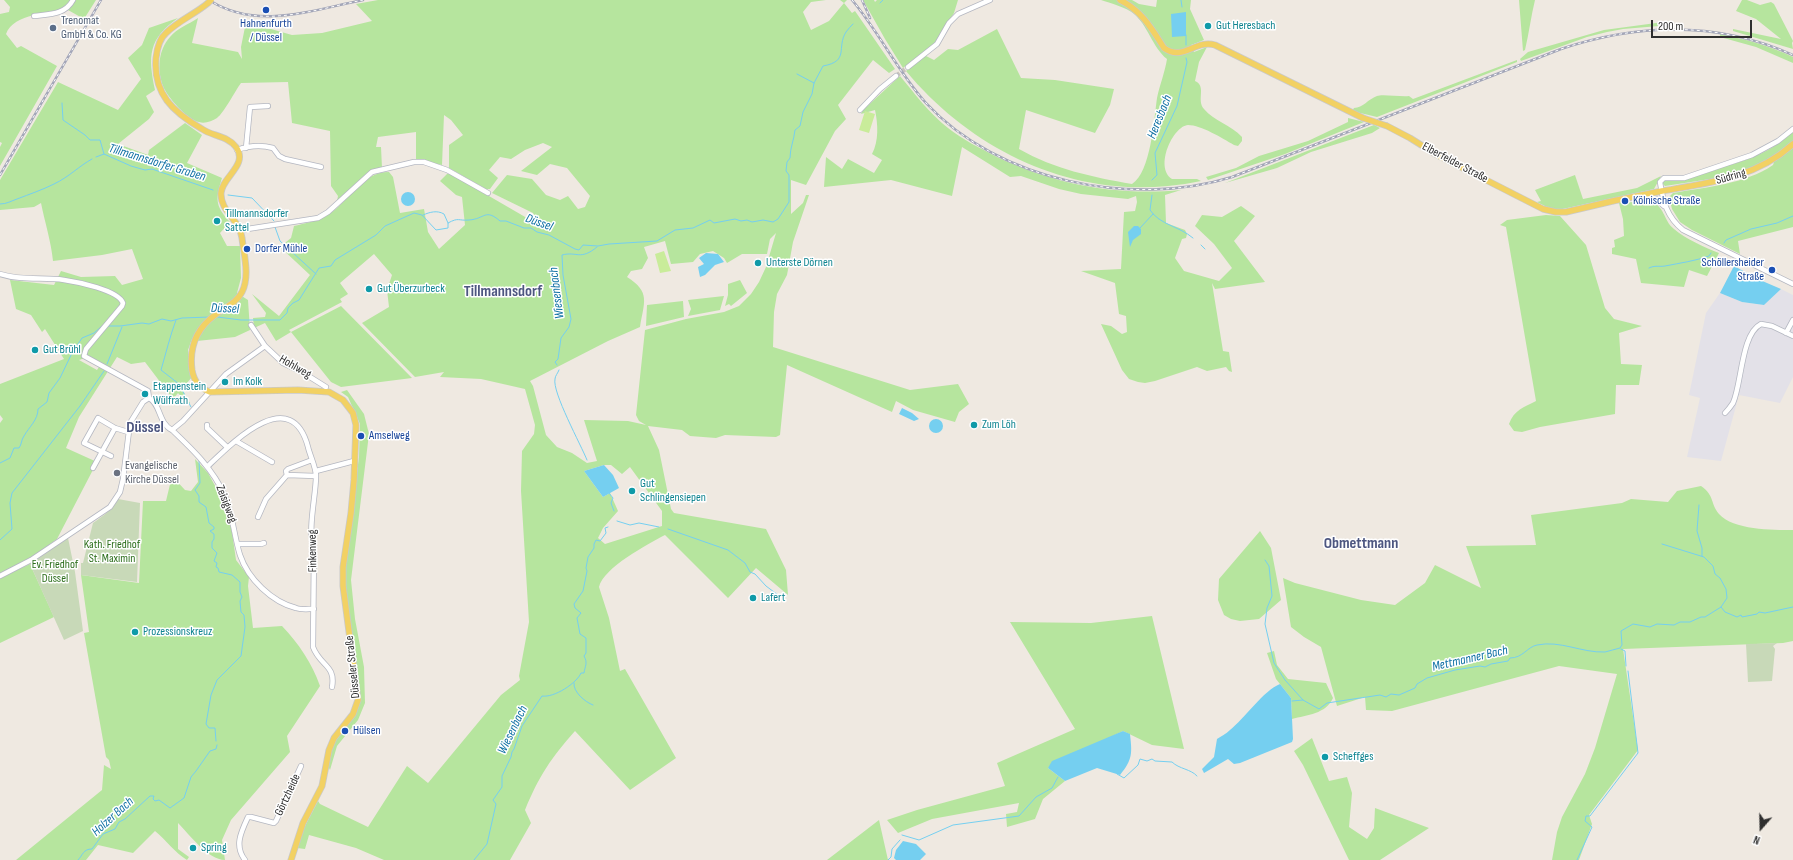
<!DOCTYPE html>
<html>
<head>
<meta charset="utf-8">
<style>
	body { margin:0 }
	#map { position:relative; width:1793px; height:860px; overflow:hidden; background:#efe9e1; font-family:"Sofia Sans Condensed",sans-serif }
	canvas { display:block }
	.north { position:absolute; left:1741px; top:808px; width:40px; height:40px; -webkit-text-stroke:3px #fff; paint-order:stroke; rotate:200deg; font-size:11px; font-weight:700; line-height:16px; text-align:center; color:#2e2e2e }
	.north::after { content:''; display:block; margin:auto; width:14px; height:18px; background:#2e2e2e; clip-path:polygon(50% 0,100% 100%,50% 72%,0 100%) }
	.scale { position:absolute; left:1651px; top:20px; width:101px; height:18px; box-sizing:border-box; border:2px solid #2e2e2e; border-top:0; padding-left:5px; font-size:12px; line-height:14px; white-space:nowrap; color:#2e2e2e; -webkit-text-stroke:3px #fff; paint-order:stroke }
</style>
</head>
<body>
<div id="map">
<canvas width="1793" height="860"></canvas>
<div class="north">N</div>
<div class="scale">200 m</div>
</div>
<script>
const context = document.querySelector('canvas').getContext('2d');
context.lineJoin = 'round';
function fillPath(path, color) { context.fillStyle = color; context.fill(path, 'evenodd'); }
function trace(path, color, width, dash) { context.strokeStyle = color; context.lineWidth = width; context.lineCap = dash ? 'butt' : 'round'; context.setLineDash(dash || []); context.stroke(path); }
function label(font, color, halo, rows, align = 'center') {
  context.font = font + ' "Sofia Sans Condensed",sans-serif'; context.lineWidth = 3; context.setLineDash([]); context.textBaseline = 'middle'; context.strokeStyle = halo; context.fillStyle = color; for (const [text, x, y, turn = 0] of rows) {
    context.save(); context.translate(x, y); context.rotate((+turn || 0) * Math.PI / 180); context.textAlign = isNaN(turn) ? turn : align; if (halo) context.strokeText(text, 0, 0); context.fillText(text, 0, 0); context.restore();
  }
}
const industrial = new Path2D(`
	M1781,289L1793,295V377L1780,403L1739,395L1721,461L1687,457L1700,398L1689,395L1706,313L1720,293L1742,302L1764,305Z`);
const green = new Path2D(`
	M4,0H96L84,19L68,10C50,13 14,13 6,34L17,48L21,46L57,66L0,166V147L2,143L0,142V14L9,12L10,7Z
	M378,0H826L811,2L803,12L811,30L829,21L844,3L840,0H847L844,3L852,13L855,11L895,69L889,73L873,60L838,105L846,119L835,131L806,185L791,180V214L803,203L806,195H809L793,242L787,275L777,294L774,312L773,347L910,390L958,384L969,404L959,412L955,422L913,410L896,401L892,412L787,365L780,435L776,437L725,435L716,438L690,436L682,430L648,426L659,450L671,509L674,513L766,529L786,570L788,595L756,568L728,598L665,535C648,544 603,568 599,587L609,618L620,671L625,669L676,758L630,790L575,731C551,758 539,776 525,810L531,823L510,860H384L356,848L309,835L305,849L297,848L304,828L318,801L320,804L368,827L407,766L428,783L501,695L520,680L519,676L529,622L521,491L522,451L534,434L535,425L525,389L481,379L440,377L444,372L415,377L413,375L362,323L389,307L387,290L392,275L374,254L340,283L348,294L340,299L342,302L289,330L291,332L341,306L412,378L341,387L331,382L291,332L276,341L265,323L254,328L253,318L265,317L266,313L252,294L279,316L310,275L280,247L291,238L294,226C306,223 319,221 329,214C350,201 361,172 389,172L393,177L400,213L424,209L428,232L439,249L465,225L462,197L456,195L440,181L447,174H451L539,225L533,213L492,193L507,175L532,179L546,195L560,200L568,196L578,209L585,207L590,196L567,168L550,164L537,175L521,171L552,147L543,143L525,150L511,159L500,157L489,170L498,178L490,189H486L449,168V145L463,135L451,120L444,115L442,165L416,160V132L378,137L376,147H381L382,168L367,173L337,201L338,196L331,186L330,131L292,123L288,82L241,83C235,91 224,113 217,118C212,121 205,124 199,122C188,120 167,97 163,86C157,70 158,50 170,37C176,29 189,24 198,18L192,43L238,52L242,59L241,47L245,27L271,29L292,35L322,33L372,21L356,4ZM776,233L766,267L759,282L751,294L739,306L724,312L686,319L645,330L636,415L639,421L646,425L628,421L584,420L597,461L587,463L572,453L557,447L546,435L533,386L530,381L608,341L640,327C644,302 651,292 627,277L631,271L642,269L648,258L644,247L665,241L671,264L693,262L700,254L713,251L724,258L727,263L742,254H767L770,239ZM604,465H611L622,474L630,467L662,511V526L605,544L598,538L603,528L618,511L610,493L603,497L584,471Z
	M863,0H874L875,2L877,0H958L954,13L926,56L934,60L948,49L958,50L997,29L1021,78L1055,80L1114,89L1110,105L1095,133L1026,110L1019,149C1054,169 1092,177 1132,184C1151,172 1154,119 1157,98C1160,84 1165,72 1167,59C1152,47 1148,25 1133,13C1127,8 1110,3 1101,0H1132L1139,4L1156,7L1157,0H1191L1190,9L1204,40L1191,45L1194,52L1207,47L1199,62L1195,81C1207,86 1196,100 1204,109C1214,121 1231,125 1242,137V141L1238,146L1234,145C1222,138 1201,125 1188,125C1173,126 1154,167 1172,179H1197L1201,181C1191,183 1179,185 1168,186C1066,196 970,148 906,71L914,65L908,64L903,68L885,39Z
	M1519,0H1535C1531,16 1529,33 1525,50L1523,51Z
	M1742,0H1747L1760,5L1771,2L1774,4L1793,41L1792,43L1793,49L1733,31V29L1781,39L1756,19L1736,11Z
	M178,18C148,39 148,56 155,90L146,96L154,112L149,119L118,144L148,155L149,150L185,123L202,135L187,163L222,178C216,198 214,205 230,222L220,233L227,246H240L241,278L237,293L248,300L250,330L235,337L197,341L192,339L188,350L192,377L182,389L190,403L188,404L178,393L173,399L145,362L131,364L117,357L79,417L66,448L97,462L57,539L26,562L0,575V423L3,419L0,415V384L64,359L45,329L42,332L31,315L16,309L10,280L54,285L61,271L81,277L115,276L122,285L143,279L132,249L102,255L53,261C51,241 45,223 41,203L34,207L0,210V180L58,82L118,110L141,79L128,58L142,45L149,28ZM88,357L101,364L97,370L79,360Z
	M1671,21V25L1623,29L1607,32L1587,37L1521,61L1520,59L1528,52L1604,30Z
	M1720,34C1745,39 1770,46 1793,57V63L1756,47L1720,37Z
	M1517,60V62L1377,117L1352,111L1354,108C1363,108 1368,99 1377,96C1382,94 1401,97 1409,96L1413,99Z
	M900,76C915,94 929,113 948,128C963,140 980,148 997,157C1056,185 1117,196 1181,190L1165,195L1166,223L1185,230L1187,234L1186,238L1182,239L1175,258L1184,271L1219,281L1232,268L1214,244L1195,226L1202,215L1222,217L1241,206L1255,216L1234,241L1265,282L1215,289L1212,283L1223,351L1229,352L1232,372L1229,371L1226,367L1207,371L1197,367L1155,381L1145,383L1138,382L1129,379L1122,370L1101,324L1111,326L1122,334L1127,332L1126,316L1119,314L1115,283L1081,271L1121,269L1124,212L1135,211L1137,202L1136,196L1128,199L1081,194L1059,189L1021,176L1010,177L962,147L952,196L891,180L824,187L826,157L842,169L848,159L874,173L882,160L872,154C879,141 878,124 875,110L861,114L863,110Z
	M1348,118L1364,122L1285,154L1208,180L1206,177L1236,168L1259,156L1308,141L1348,122Z
	M1374,125L1380,128L1372,133L1311,152L1277,168L1225,183Z
	M1793,131V141L1764,163L1736,175L1665,186L1662,183L1663,180H1672C1709,170 1766,161 1793,131Z
	M1793,148V227L1738,241L1740,254L1692,230L1680,222L1672,209L1669,197L1673,193C1707,187 1745,184 1773,165L1774,162Z
	M1575,175L1583,199L1637,188L1661,176L1654,189L1558,210L1549,208L1537,202L1541,201L1535,190Z
	M1649,201C1666,206 1662,219 1674,229C1686,239 1704,247 1719,253L1707,276L1689,270L1684,287L1641,283L1636,259L1612,254V248L1615,247L1614,240L1624,236L1623,219L1619,203Z
	M1546,215L1560,216L1586,245L1605,308L1614,319L1642,326L1619,333L1621,364L1642,365L1639,385H1616L1615,414L1540,427L1522,432L1514,431L1509,424C1514,410 1524,407 1536,401L1506,227L1500,225L1507,220Z
	M740,280L747,293L731,306L729,304L725,306L728,295V284Z
	M724,296L720,310L688,316L691,309L688,300Z
	M683,301L684,317L646,326L647,305Z
	M347,390L364,414L369,434L351,580L355,619L364,667L365,703L358,720L337,746L330,770L328,766L333,745L356,711L345,580L346,557L359,457L360,424L348,397L341,392Z
	M195,459L208,473L219,493L226,509L232,532L236,560L249,577L248,586L253,628L282,626C299,644 312,663 320,686L287,736L290,752L231,820L222,840L225,860C208,860 189,834 178,823V849L189,857L187,860C175,853 166,840 155,831L133,853L98,845L86,860H16L102,790L104,765L111,769L109,760L106,757L84,633L89,632L81,575L139,583L143,501H166L172,476L185,490L191,491L198,482Z
	M1701,486C1715,496 1710,503 1719,514C1733,530 1772,530 1793,530V641L1783,643L1623,649L1638,750L1589,815L1592,824L1579,860H1552L1557,832L1562,817L1585,774L1595,748L1617,674L1559,666L1392,711L1366,710L1365,697L1337,706L1321,647L1304,637L1291,627L1283,578L1295,583L1361,600L1395,605L1425,583L1435,565L1481,588L1466,546L1536,545L1531,515L1622,503L1631,499L1668,502L1677,491Z
	M1260,531L1271,548L1281,600L1259,619L1240,621L1231,619L1224,615L1218,600L1219,579Z
	M30,564L54,617L0,643V578Z
	M1152,616L1184,749L1152,745L1123,731L1048,768L1065,781L1043,799L1035,819L1007,827L1006,814L1017,812L1019,803L932,819L898,833L887,820L917,810L1005,786L997,763L1075,729L1010,622L1091,623Z
	M1274,651L1277,665L1288,679L1326,683L1333,698C1326,714 1307,715 1292,719L1291,698L1276,679L1267,653Z
	M1312,738L1329,781L1347,777L1352,793L1349,827L1367,839L1374,828L1375,808L1429,828L1380,860H1349L1303,765L1294,751Z
	M879,820L888,860H827Z`);
const cemetery = new Path2D(`
	M118,499L140,503L137,582L81,575V563H83L93,523C103,516 112,510 118,499Z
	M68,538L75,572L83,631L64,640L30,564Z
	M1777,643L1773,646L1775,649L1772,681L1748,682L1746,644Z`);
const pitch = new Path2D(`
	M865,111L875,114L869,133L859,130Z
	M664,251L671,271L660,273L655,254Z`);
const water = new Path2D(`
	M1186,12V36L1172,37L1171,14Z
	M401 199a7 7 0 1 1 14 0a7 7 0 1 1-14 0Z
	M1134,226H1138L1141,229V234L1133,240L1130,247L1128,232Z
	M706,253L718,254L724,262L715,265L705,275L700,277L698,267L704,264L699,258Z
	M1734,266L1760,280L1781,289L1764,305L1742,302L1720,293Z
	M902,408L912,413L919,419L914,421L899,414Z
	M929 426a7 7 0 1 1 14 0a7 7 0 1 1-14 0Z
	M604,465L613,475L619,488L603,497L584,471Z
	M1280,684L1291,698L1293,739L1292,742L1240,763L1234,764L1228,759L1204,773L1202,769L1214,757L1217,739C1221,736 1226,734 1230,730C1244,719 1264,690 1280,684Z
	M1123,731L1130,734C1132,753 1133,759 1120,775L1097,768L1065,781L1048,768L1052,761Z
	M903,841L916,844L926,854L920,860H896L894,858L896,850Z`);
const stream = new Path2D(`
	M1181,0L1182,7
	M880,3L883,0
	M1186,45V35
	M797,74L814,83
	M62,103L63,120L85,135L90,140H100L104,154
	M96,157L104,154L131,166L145,170L152,169L213,190
	M1152,180L1157,175L1155,153L1177,106L1187,62L1186,58
	M228,195L252,198L274,221
	M1152,195L1150,210C1160,225 1179,226 1193,238
	M0,204C7,204 11,201 17,199C30,194 42,190 54,184C69,177 79,166 92,159
	M423,215C430,212 437,210 444,214L448,223
	M275,227L280,241L316,274
	M1140,228L1153,214
	M1724,243L1726,240L1751,229L1777,223L1793,216
	M1201,245L1205,249
	M1649,268C1655,265 1659,267 1665,266C1680,263 1695,261 1709,256L1711,253
	M217,317L241,320H280L287,313L288,308L293,303L299,300L319,268L331,266L335,260L376,235L385,226L414,213L422,215L436,230L448,228V223C459,217 458,221 469,220C485,219 485,208 500,221H506L524,228H531L537,232L549,235L575,249L579,250L583,245L598,246L609,244L657,241L675,230L693,228L710,220L714,223L735,219L741,221L747,220L752,222L763,220L773,222L778,219L789,202V175L786,171L787,162L790,158C790,148 794,140 795,130L800,126L803,112L812,94L814,83L823,66C850,61 836,48 846,32C848,29 851,26 853,24
	M176,320C170,336 166,353 161,370L179,384L191,407
	M107,326H120L142,323L149,324L162,319L171,321L182,318L210,317
	M107,364L122,327
	M557,365L555,362L558,359L561,338L569,327L571,319L563,275L562,255C577,251 580,261 597,247
	M559,370C558,373 555,376 555,379C552,392 581,445 587,460
	M199,460L200,483L195,490L199,496V502L206,507L209,523L214,527V529L210,531L214,534V539L212,542V548L217,553L214,561L217,563L216,567L218,568L219,572L232,575L240,582V592L242,597L240,601L241,612L244,615L245,627L241,656L217,680L211,695L206,724L209,728H215L216,741
	M0,463L10,458L14,448H19C22,444 21,440 24,436C29,427 38,420 38,409L47,402L49,393L60,378L72,353L82,338L94,333L102,326
	M609,493L613,498L611,503L614,511
	M1699,505L1697,531L1702,548V556
	M617,521L630,525L639,523L659,527
	M668,529L728,550L745,563L750,572L755,574L766,586L778,595H784
	M0,540L12,529L10,503L12,493L80,406L104,371
	M1662,544L1704,557L1713,566L1715,574L1720,578L1726,589L1727,598L1721,607
	M1265,560L1269,566L1272,596L1267,608L1265,624L1274,663L1285,680L1303,700
	M1621,649L1625,651L1626,666
	M574,683C573,692 585,702 593,705
	M1292,701L1303,700L1319,709L1327,703L1380,695L1386,697L1391,694L1399,695L1415,688L1417,684L1427,678L1455,670L1480,666L1485,667L1491,664L1508,661L1510,658C1523,658 1527,647 1537,645C1560,640 1582,653 1605,652C1610,651 1615,649 1620,648L1622,645L1621,631L1633,624L1650,627L1657,624L1674,625L1680,622H1690L1701,617H1705L1721,607L1725,612L1737,617L1741,615L1742,617L1757,614L1759,612L1765,613L1793,607
	M1117,774L1124,778L1138,765L1140,759L1147,761L1152,759L1155,761L1172,762C1179,769 1191,769 1197,776
	M902,835L919,840L953,825L1019,816L1036,797L1052,788L1058,777
	M78,860C83,855 83,849 92,849L103,834L115,829L119,822L125,819L150,796H154L153,799L155,801L159,800L170,808L184,798L191,777L196,771L210,751L216,749L217,745
	M474,860L487,844L496,804L493,800L502,787V776L511,757L512,752L514,749L522,726L542,696C554,698 577,683 581,673H584C585,666 588,663 584,656L586,653V638L580,634L577,618L581,613L575,608L574,604L583,591L587,571L586,568L588,557L594,548V544L596,540L600,541L606,533L605,528L608,527
	M888,860L891,857L892,849L900,840
	M1577,860L1592,827L1585,821L1586,816H1590L1638,753L1628,671`);
const minorTunnel = new Path2D(`
	M896,76L908,67`);
const minor = new Path2D(`
	M34,16C49,14 65,15 73,0
	M908,67L937,44L949,23L958,14L990,0
	M860,110L880,89L896,76
	M1793,129L1778,141L1752,155L1684,178H1664L1660,182C1663,202 1667,217 1683,230L1793,284
	M246,148L250,107L268,106
	M237,150C248,146 262,145 273,148L279,156L285,159L321,167
	M1643,195L1656,199L1664,206
	M241,230L318,218L328,212L372,172L414,162H424L447,170L488,193
	M0,274C21,281 43,277 64,280C78,282 118,290 123,303L122,306L86,349L84,356L148,391L149,398
	M251,325L265,346L283,363L302,372L326,387
	M1786,333L1793,320
	M149,398C161,404 158,423 172,430C193,450 213,469 225,496C233,516 234,536 240,555C248,579 272,602 296,608C301,610 308,609 314,609
	M1725,413C1728,410 1731,406 1733,403C1742,383 1741,334 1761,324L1772,326L1793,336
	M207,425V428L227,447
	M172,430L183,421L226,374L265,346
	M236,441L272,462
	M111,456L84,443L98,418L115,428L128,432
	M312,460L288,469L286,471L287,475L316,476
	M208,466C232,443 291,383 308,447C310,456 316,467 316,476C316,496 307,530 314,548L313,647C320,666 336,665 332,687
	M93,468L115,428
	M316,471L354,461
	M258,517L266,499L287,475
	M238,544H261L264,543
	M0,576L31,560L110,507L120,492L123,479L130,423L143,402L149,398
	M245,860C234,846 241,832 248,817H251L274,823L276,821L301,766`);
const major = new Path2D(`
	M1120,0C1142,11 1152,29 1164,48C1183,62 1195,39 1215,45L1363,118
	M208,3C195,14 178,21 166,33C159,39 157,49 156,58C153,94 173,112 202,129C212,136 228,136 236,147C249,165 222,177 221,193C220,211 240,220 242,238C244,255 250,276 242,292C236,304 225,307 215,315C196,329 189,347 192,370C194,382 200,388 210,392L298,390L329,392L343,400L353,413L356,425L354,480L351,513L343,567V586L358,700L353,714L334,738L329,750L322,786L303,823L291,860
	M1387,126L1410,138L1437,155L1543,209L1556,212H1566C1598,204 1630,197 1662,191C1709,183 1756,178 1793,144`);
const rail = new Path2D(`
	M209,0C257,31 312,10 363,0
	M852,0C879,32 898,72 926,103C998,181 1132,208 1232,177L1561,49C1639,23 1717,21 1793,55
	M862,0L870,18
	M0,175L101,0`);
const majorBridge = new Path2D(`
	M208,3L211,0
	M1363,118L1387,126`);
const markers = [
	[266,10,4,"#1a4fb4"],
	[1208,26,4,"#0f9aa8"],
	[53,28,4,"#5c6f8a"],
	[1625,201,4,"#1a4fb4"],
	[217,221,4,"#0f9aa8"],
	[247,249,4,"#1a4fb4"],
	[758,263,4,"#0f9aa8"],
	[1772,270,4,"#1a4fb4"],
	[369,289,4,"#0f9aa8"],
	[35,350,4,"#0f9aa8"],
	[225,382,4,"#0f9aa8"],
	[145,394,4,"#0f9aa8"],
	[974,425,4,"#0f9aa8"],
	[361,436,4,"#1a4fb4"],
	[117,473,4,"#6b7280"],
	[632,491,4,"#0f9aa8"],
	[753,598,4,"#0f9aa8"],
	[135,632,4,"#0f9aa8"],
	[345,731,4,"#1a4fb4"],
	[1325,757,4,"#0f9aa8"],
	[193,848,4,"#0f9aa8"]
];
const serviceNames = [
	["Trenomat",61,21],
	["GmbH & Co. KG",61,35]
];
const transitNames = [
	["Hahnenfurth",266,24,"center"],
	["/ Düssel",266,38,"center"],
	["Kölnische Straße",1633,201],
	["Dorfer Mühle",255,249],
	["Schöllersheider",1764,263,"right"],
	["Straße",1764,277,"right"],
	["Amselweg",369,436],
	["Hülsen",353,731]
];
const cultureNames = [
	["Gut Heresbach",1216,26],
	["Tillmannsdorfer",225,214],
	["Sattel",225,228],
	["Unterste Dörnen",766,263],
	["Gut Überzurbeck",377,289],
	["Gut Brühl",43,350],
	["Im Kolk",233,382],
	["Etappenstein",153,387],
	["Wülfrath",153,401],
	["Zum Löh",982,425],
	["Gut",640,484],
	["Schlingensiepen",640,498],
	["Lafert",761,598],
	["Prozessionskreuz",143,632],
	["Scheffges",1333,757],
	["Spring",201,848]
];
const streetNames = [
	["Elberfelder Straße",1455,163,28],
	["Südring",1731,177,-16],
	["Hohlweg",295,367,30],
	["Zeisigweg",226,504,69],
	["Finkenweg",313,551,-91],
	["Düsseler Straße",353,667,-96],
	["Görtzheide",288,795,-65]
];
const worshipNames = [
	["Evangelische",125,466],
	["Kirche Düssel",125,480]
];
const parkNames = [
	["Kath. Friedhof",112,545],
	["St. Maximin",112,559],
	["Ev. Friedhof",55,565],
	["Düssel",55,579]
];
const waterNames = [
	["Heresbach",1160,117,-68],
	["Tillmannsdorfer Graben",157,163,17],
	["Düssel",539,223,20],
	["Wiesenbach",557,293,-97],
	["Düssel",225,309,2],
	["Mettmanner Bach",1470,659,-13],
	["Wiesenbach",513,730,-64],
	["Holzer Bach",113,817,-42]
];
const districtNames = [
	["Tillmannsdorf",503,292],
	["Düssel",145,428],
	["Obmettmann",1361,544]
];
fillPath(industrial, '#e3e1e8');
fillPath(green, '#b6e59e');
fillPath(cemetery, '#c8d9b8');
fillPath(pitch, '#c9ec9a');
fillPath(water, '#75cff0');
trace(stream, '#75cff0', 1);
trace(minorTunnel, '#c8c4bd', 4.5, [4.5, 2]);
trace(minor, '#b4b7c1', 6);
trace(major, '#c9c9c9', 7);
trace(minor, '#fff', 4.5);
trace(major, '#f2d163', 5.5);
trace(rail, '#a3a6b8', 2.5);
trace(rail, '#fff', 1, [3]);
trace(majorBridge, '#c9c9c9', 7, []);
trace(majorBridge, '#f2d163', 5.5);
for (const [x, y, r, color] of markers) { const dot = new Path2D(); dot.arc(x, y, r, 0, 2 * Math.PI); context.fillStyle = color; context.fill(dot); trace(dot, '#fff', 1.5); }
label('12px', '#4e5e75', '#fff', serviceNames, 'left');
label('12px', '#164399', '#fff', transitNames, 'left');
label('12px', '#0d838f', '#fff', cultureNames, 'left');
label('12px', '#2e2e2e', '#fff', streetNames);
label('12px', '#5b616d', '#fff', worshipNames, 'left');
label('12px', '#2c6e1b', '#fff', parkNames);
label('italic 13px', '#0d6fa3', '#fff', waterNames);
label('bold 16px', '#4d5680', '#fff', districtNames);
</script>
</body>
</html>
